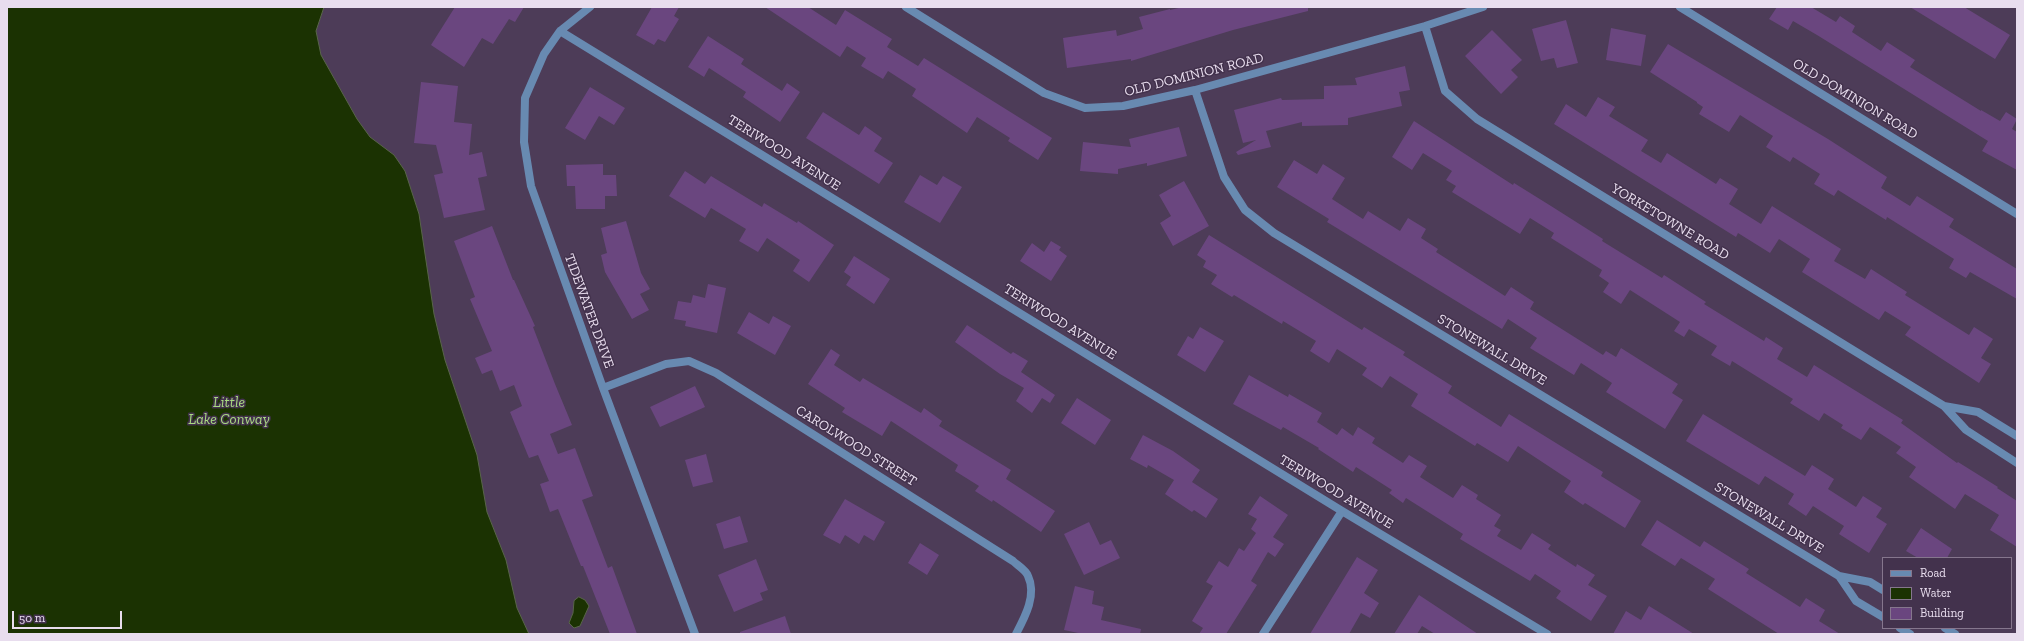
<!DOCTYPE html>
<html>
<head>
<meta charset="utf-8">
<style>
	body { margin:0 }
	#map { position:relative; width:2024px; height:641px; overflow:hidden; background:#4d3c58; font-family:"Zilla Slab",serif }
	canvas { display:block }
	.frame { position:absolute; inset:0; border:8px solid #e8ddee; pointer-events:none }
	.legend { position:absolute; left:1882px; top:557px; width:130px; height:72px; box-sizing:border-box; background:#43324d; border:1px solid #85768d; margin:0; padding:5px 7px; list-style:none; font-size:12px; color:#e8ddee }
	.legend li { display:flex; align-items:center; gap:8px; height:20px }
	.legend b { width:20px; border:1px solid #85768d }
	.scale { position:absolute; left:12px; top:611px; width:110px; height:18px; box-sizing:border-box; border:2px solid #e8ddee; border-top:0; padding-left:5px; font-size:12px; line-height:14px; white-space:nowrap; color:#e8ddee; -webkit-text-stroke:3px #43324d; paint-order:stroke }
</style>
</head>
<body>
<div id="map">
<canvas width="2024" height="641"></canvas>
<div class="frame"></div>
<ul class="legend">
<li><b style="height:5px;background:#688ab1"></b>Road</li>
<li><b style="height:11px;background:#1b3202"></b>Water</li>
<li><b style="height:11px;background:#6a467f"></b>Building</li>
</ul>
<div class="scale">50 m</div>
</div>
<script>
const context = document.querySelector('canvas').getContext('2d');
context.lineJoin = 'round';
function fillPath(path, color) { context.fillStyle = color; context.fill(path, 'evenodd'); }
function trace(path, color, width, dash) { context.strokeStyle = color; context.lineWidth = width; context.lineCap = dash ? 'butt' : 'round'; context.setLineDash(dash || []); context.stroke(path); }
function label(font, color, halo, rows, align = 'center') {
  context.font = font + ' "Zilla Slab",serif'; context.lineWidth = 3; context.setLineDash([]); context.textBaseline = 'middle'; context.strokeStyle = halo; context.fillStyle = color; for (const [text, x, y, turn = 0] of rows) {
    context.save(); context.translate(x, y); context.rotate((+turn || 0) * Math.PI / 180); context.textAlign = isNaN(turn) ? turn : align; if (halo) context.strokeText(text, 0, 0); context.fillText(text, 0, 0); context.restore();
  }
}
const water = new Path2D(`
	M7,7H324L316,31L321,55L357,119L370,137L394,155L405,171L419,214L434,314L445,360L477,455L487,512L506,560L517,608L529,634H7Z
	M579,597L585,600L589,606L580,626L574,628L569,623L573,613L574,601Z`);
const building = new Path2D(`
	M455,7H524L515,22L509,19L493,44L482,38L464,67L431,45Z
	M652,7H679L674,16L679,19L665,42L658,39L654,45L636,35Z
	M765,7H808L836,25L845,10L892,39L887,47L918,66L924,58L1052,138L1038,160L1008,141L1010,138L977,117L967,133L912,96L916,89L888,71L883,79L861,66L866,58L847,46L840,57Z
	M1183,7H1308V11L1233,30L1131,61V59L1067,68L1063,38L1116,30L1117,36L1143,29L1139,17L1170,9V10Z
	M1777,7H1811L1836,22L1840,16L1855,26L1852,32L1881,51L1887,42L1915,60L1910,67L1981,111V110L2000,121L2006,112L2017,119L2012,129L2017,132V170L1982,151L1988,141L1817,35L1793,21L1788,30L1769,19Z
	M1910,7H1964L2010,35L1995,59Z
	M1566,20L1578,63L1557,68L1554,58L1541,61L1532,29Z
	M1611,28L1646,35L1641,66L1606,60Z
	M1492,30L1522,60L1511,70L1518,77L1501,94L1465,56Z
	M708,36L744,59L741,64L782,91L787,83L800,92L780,122L743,97L746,92L709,68L704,77L688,67Z
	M1668,44L1828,139L1887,177L1881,188L1910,206L1917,196L1954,219L1949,227L2017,269V299L1970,272L1966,278L1949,268L1954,259L1887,217L1886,220L1838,190L1834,196L1814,184L1820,174L1793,157L1790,162L1766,147L1773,136L1740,115L1729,132L1699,114L1703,107L1697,103V102L1650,72Z
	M1405,66L1410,90L1399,92L1402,106L1348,118V125L1302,126V122L1266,131L1271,147L1238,155L1236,152L1256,140L1243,143L1234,110L1281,98L1282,100L1324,99V86L1357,85L1355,78Z
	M421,82L458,86L454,122L472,124L469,155L482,152L487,176L478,178L485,210L444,218L434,175L443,173L436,145L414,143Z
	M590,87L625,108L614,125L599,116L585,140L565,128Z
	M1598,97L1615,107L1609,116L1648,140L1641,151L1661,163L1667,153L1716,184L1720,178L1738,189L1729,204L1761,224L1772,206L1841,249L1834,261L1865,279L1871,269L1907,292L1905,295L1969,335L1974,327L1993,339L1981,358L1991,364L1979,383L1905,335L1911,327L1885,311L1879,320L1802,272L1810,259L1779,239L1770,253L1738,233L1736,237L1554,124L1566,104L1586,117Z
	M823,112L859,135L865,126L882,138L874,151L893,163L879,184L806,138Z
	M1414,121L1513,185L1514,183L1551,206L1603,239L1602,241L1662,278L1664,275L1706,302L1704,304L1764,341L1766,337L1783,348L1777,359L1807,377L1814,365L1903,420L1901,423L1957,463L1958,462L1998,487L1997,488L2017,501V547L1990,530L1999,515L1965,494L1955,509L1909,477L1916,467L1896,453L1901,447L1870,427L1861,440L1841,428L1843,425L1824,413L1819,421L1790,403L1793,399L1732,361L1730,366L1711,355L1717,346L1689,329L1684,337L1674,331L1680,322L1630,290L1621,304L1603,292L1609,283L1599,276L1602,270L1551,238L1554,233L1530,218L1520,234L1452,192L1456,186L1446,180L1452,171L1423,153L1412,170L1392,157Z
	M1179,127L1187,156L1147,166V163L1118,169V174L1080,171L1083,142L1131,147L1129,139Z
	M1294,160L1317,174L1323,164L1345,178L1332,199L1363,219L1368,211L1400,231L1408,218L1426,229L1421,238L1438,249L1436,252L1505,296L1511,287L1534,302L1530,309L1603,355L1606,351L1616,357L1621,348L1678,384L1672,393L1683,400L1665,429L1606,392L1612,383L1581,363L1574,375L1530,348L1537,338L1508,319L1502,329L1327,222L1329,219L1277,187Z
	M603,164V175H616L617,196H605V209H576L575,186H567L566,165Z
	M685,171L705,184L711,176L762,207L764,203L797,223L798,221L834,245L809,282L793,271L800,260L767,238L758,252L739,241L746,229L711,208L705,218L669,196Z
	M920,175L937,185L943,176L962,187L940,223L904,202Z
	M1184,181L1209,226L1173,246L1160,223L1171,216L1159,195Z
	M626,221L641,273L650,289L640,294L649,310L632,319L605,272L601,255L607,253L601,228Z
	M492,226L513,280H514L535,326L533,327L555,384L572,425L550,434L558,454L575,448L593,496L582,500L608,568L612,566L637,634H610L583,566H581L558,509L550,512L540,484L549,481L538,455L529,458L510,412L522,406L514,385L500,391L492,370L482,374L475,358L492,351L470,299L475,297L454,241Z
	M1209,235L1362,330L1364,327L1405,352L1403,355L1452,386L1448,393L1501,427L1509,414L1603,472L1601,476L1641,501L1625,528L1585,503L1583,505L1564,492L1571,481L1518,446L1508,462L1477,443L1475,446L1411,406L1418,394L1390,376L1382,388L1362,375L1367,368L1337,349L1329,363L1310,351L1316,341L1283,321L1282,324L1234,295L1232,297L1211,284L1217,275L1203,267L1206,261L1197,255Z
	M1051,241L1061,247L1059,250L1067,256L1051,281L1020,261L1032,243L1044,252Z
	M854,256L890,279L874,304L846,285L851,277L844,272Z
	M708,284L726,288L717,333L685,326L686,321L674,319L678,301L691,303L693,295L705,298Z
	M749,312L769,324L773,316L791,326L775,355L737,333Z
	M967,325L1011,354L1013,352L1028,361L1021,372L1055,395L1050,403L1042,398L1032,413L1016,401L1024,388L1000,374L955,342Z
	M1200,327L1224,341L1205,372L1177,355L1188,336L1193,339Z
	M831,349L840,355L834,365L860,382L863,378L921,413L924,408L942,421L939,426L1011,470L1006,479L1055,511L1041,532L993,500L992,502L975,491L979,486L955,471L958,465L891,421L882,436L842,412L845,408L808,384Z
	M1249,375L1288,397L1289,394L1322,413L1317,422L1337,435L1342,428L1353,436L1358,427L1375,438L1372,443L1403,463L1409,455L1427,466L1420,477L1453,498L1462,485L1478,495L1476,499L1501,515L1494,526L1501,530L1497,536L1521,550L1532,533L1551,545L1548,549L1576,567L1577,564L1595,575L1588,585L1607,596L1591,621L1556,598L1561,591L1535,574L1530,581L1460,539L1463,534L1406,498L1403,503L1389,493L1392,490L1356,467L1353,472L1318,449L1319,448L1283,427L1281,430L1233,404Z
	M695,386L705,407L660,427L650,407Z
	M1077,398L1111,420L1095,445L1061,423Z
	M1703,414L1805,476L1812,465L1834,479L1828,489L1856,507L1863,496L1882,508L1876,517L1887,524L1869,553L1839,534L1844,526L1813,506L1806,516L1788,504L1794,494L1765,476L1759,485L1686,441Z
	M1143,435L1173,451L1200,470L1192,482L1218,499L1206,518L1194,510L1192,512L1165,494L1174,480L1148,465L1147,468L1130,459Z
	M706,454L713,482L693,487L685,460Z
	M1260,496L1288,515L1273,537L1284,544L1275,557L1268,552L1251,581L1257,585L1226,634H1199L1203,628L1192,621L1213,586L1206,582L1219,561L1228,567L1239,548L1244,551L1256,533L1251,529L1257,519L1248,514Z
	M845,499L885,522L874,541L864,535L859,544L845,535L840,544L823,535Z
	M740,516L748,542L724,549L716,524Z
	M1657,520L1700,547L1704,541L1749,569L1746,573L1800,607L1806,598L1825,610L1819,621L1840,634H1779L1708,589L1715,579L1681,558L1675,566L1641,545Z
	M1089,522L1100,545L1111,540L1120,558L1084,575L1064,534Z
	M1921,528L1952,549L1947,558H1918L1906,551Z
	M920,543L939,555L927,575L908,563Z
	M1357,557L1378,570L1364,593L1379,603L1370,618L1361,613L1349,634H1310Z
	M756,559L768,590L760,593L763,600L734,612L718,575Z
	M1075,586L1094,591L1092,604L1104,607L1101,620L1141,629L1140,634H1083L1064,630Z
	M1419,595L1478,634H1435L1422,626L1417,634H1394Z
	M1649,606L1667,617L1694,634H1613L1626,611L1641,620Z
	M785,616L791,634H740V632Z`);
const street = new Path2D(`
	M590,7L560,31L544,54L525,98L524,142L531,186L603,388L695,634
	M906,7L1044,93L1085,108L1123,106L1195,90L1425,26L1483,7
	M1680,7L2017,214
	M1425,26L1445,91L1477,119L1944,406L1966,430L2017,463
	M560,31L1342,511L1547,634
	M1195,90L1224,177L1245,210L1274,233L1839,576L1870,582L1883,590
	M603,388L666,364L689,361L716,373L1013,561C1017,565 1026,570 1028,576C1037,595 1025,617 1016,634
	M1944,406L1978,412L2017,436
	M1839,576L1856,601L1883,617
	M1900,628L1910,634
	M1945,628L1955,634
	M1263,634L1342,511`);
const streetNames = [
	["OLD DOMINION ROAD",1194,75,-14],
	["OLD DOMINION ROAD",1855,99,31],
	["TERIWOOD AVENUE",784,153,32],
	["YORKETOWNE ROAD",1670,222,31],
	["TIDEWATER DRIVE",589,311,70],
	["TERIWOOD AVENUE",1060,322,32],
	["STONEWALL DRIVE",1492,350,31],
	["CAROLWOOD STREET",856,446,32],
	["TERIWOOD AVENUE",1336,492,31],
	["STONEWALL DRIVE",1769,518,31]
];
const waterNames = [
	["Little",229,403],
	["Lake Conway",229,420]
];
fillPath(water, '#1b3202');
trace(water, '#586549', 1);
fillPath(building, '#6a467f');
trace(street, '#688ab1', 8);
label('14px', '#e8ddee', '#43324d', streetNames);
label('italic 15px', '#a9da82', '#43324d', waterNames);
</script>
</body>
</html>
